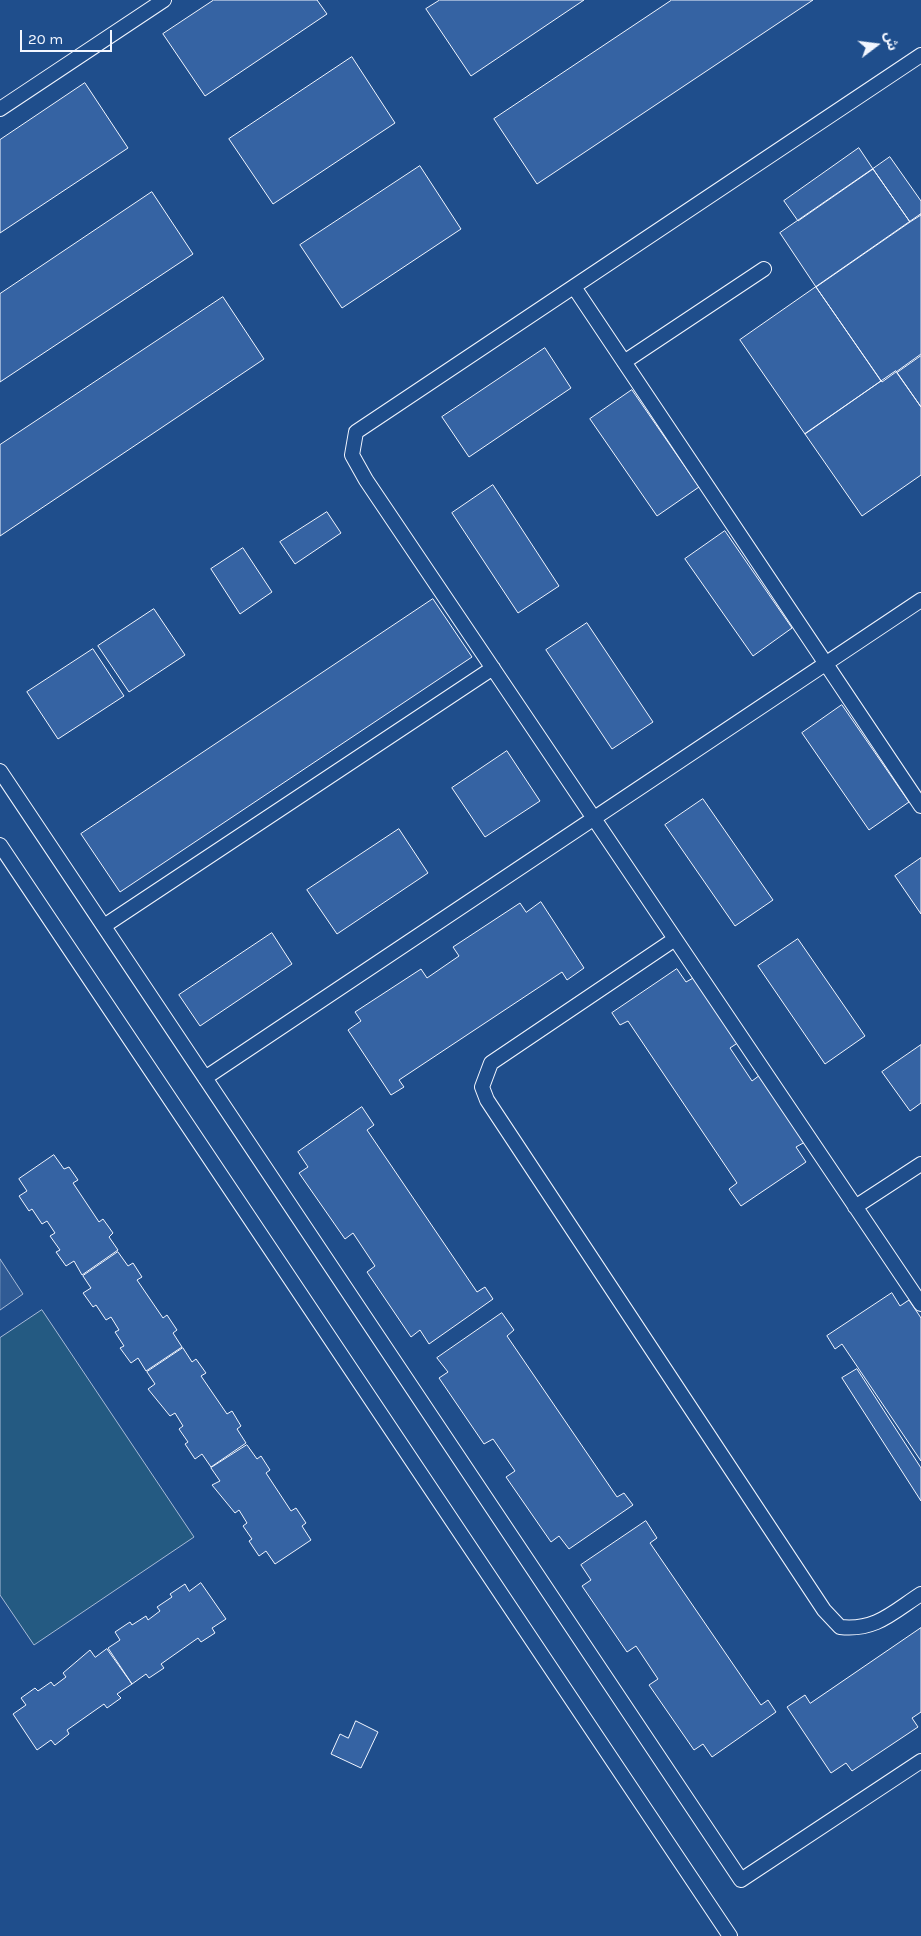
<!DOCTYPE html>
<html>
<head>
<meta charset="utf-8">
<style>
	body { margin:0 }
	#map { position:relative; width:921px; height:1936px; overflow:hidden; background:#1f4e8c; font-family:Karla,"Noto Sans Arabic",sans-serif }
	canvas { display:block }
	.north { position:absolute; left:851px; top:20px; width:50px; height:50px; -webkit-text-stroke:4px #1f4e8c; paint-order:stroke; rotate:75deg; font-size:14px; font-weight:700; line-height:20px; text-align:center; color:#f2f6ff }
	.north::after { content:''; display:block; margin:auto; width:18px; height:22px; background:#f2f6ff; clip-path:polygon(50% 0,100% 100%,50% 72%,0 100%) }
	.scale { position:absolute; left:20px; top:30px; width:92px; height:22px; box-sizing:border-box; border:2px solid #f2f6ff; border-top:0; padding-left:6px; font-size:15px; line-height:18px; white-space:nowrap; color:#f2f6ff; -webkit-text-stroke:4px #1f4e8c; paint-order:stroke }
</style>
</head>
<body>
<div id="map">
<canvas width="921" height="1936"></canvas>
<div class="north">ش</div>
<div class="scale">20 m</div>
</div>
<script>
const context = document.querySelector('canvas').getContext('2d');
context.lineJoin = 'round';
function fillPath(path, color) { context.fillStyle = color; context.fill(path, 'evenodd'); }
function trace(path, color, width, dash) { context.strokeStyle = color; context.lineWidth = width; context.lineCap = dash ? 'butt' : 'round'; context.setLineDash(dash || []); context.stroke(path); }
const green = new Path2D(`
	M42,1310L194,1537L34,1645L0,1595V1338Z`);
const parking = new Path2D(`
	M0,1259L23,1294L0,1310Z`);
const building = new Path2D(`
	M214,0H317L327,14L205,96L163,34Z
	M440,0H584L471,76L426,9Z
	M672,0H813L537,184L494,119Z
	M352,57L395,123L273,204L229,139Z
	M85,83L128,148L0,233V140Z
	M859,148L873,169L798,221L784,201Z
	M890,157L921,201V215L910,222L873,169Z
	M420,166L461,229L342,308L300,245Z
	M873,169L910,222L816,287L780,233Z
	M152,192L193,254L0,382V294Z
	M921,214V354L882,382L816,287Z
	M816,287L881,381L805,434L740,340Z
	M223,297L264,359L0,536V445Z
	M545,348L571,388L469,457L442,417Z
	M921,356V407L897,373Z
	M896,371L921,407V475L862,516L805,434Z
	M632,390L699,487L657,516L590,419Z
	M493,485L559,586L518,613L452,513Z
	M327,512L341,533L295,564L280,542Z
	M725,531L792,628L753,656L685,559Z
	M243,548L272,592L240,614L211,569Z
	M433,599L472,657L120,892L81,834Z
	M154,609L185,655L129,692L98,646Z
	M587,623L653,722L612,749L546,650Z
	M93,649L124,696L58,739L27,692Z
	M842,705L909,802L869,830L802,733Z
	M507,751L540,801L485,837L452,788Z
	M703,799L773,900L735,926L665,825Z
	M399,829L428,873L337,934L307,890Z
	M921,858V914L895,876Z
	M541,902L584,968L567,980L562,972L399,1080L404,1087L391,1095L348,1030L361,1021L355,1012L421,969L427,978L459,956L453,947L520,903L526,912Z
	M272,933L292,964L200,1026L179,995Z
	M798,939L865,1036L825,1064L758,966Z
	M677,969L686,982L695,977L739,1042L730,1048L752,1081L760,1075L805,1142L796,1147L806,1162L741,1206L729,1189L737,1183L628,1021L620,1025L612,1013Z
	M921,1045V1103L910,1111L882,1072Z
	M362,1107L374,1125L367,1130L477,1292L485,1287L493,1299L429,1344L420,1330L411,1337L367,1272L375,1266L353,1233L345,1239L299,1173L308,1167L298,1152Z
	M54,1155L64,1169L69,1167L78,1180L73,1183L99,1222L103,1219L113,1233L109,1237L118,1250L82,1275L74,1261L66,1266L56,1252L60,1250L50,1236L55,1233L47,1221L42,1224L32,1209L29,1211L19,1196L27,1191L19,1179Z
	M118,1252L128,1266L133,1263L142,1277L137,1280L163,1318L167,1315L177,1330L173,1333L182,1347L146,1371L138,1358L131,1363L120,1348L124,1346L115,1332L119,1330L111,1317L106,1320L96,1305L93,1307L83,1293L91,1288L83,1276Z
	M892,1293L900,1306L909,1300L921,1318V1461L842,1344L835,1349L827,1336Z
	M502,1313L514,1330L507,1336L617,1497L624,1493L633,1505L569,1549L559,1536L551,1542L506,1477L515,1471L493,1439L484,1444L439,1378L448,1372L437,1358Z
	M183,1348L192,1362L196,1359L206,1373L201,1376L227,1414L232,1411L241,1426L237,1429L246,1443L211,1467L202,1454L195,1459L185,1444L188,1442L179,1429L183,1426L175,1413L170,1416L148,1389L155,1384L147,1372Z
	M857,1369L921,1468V1501L842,1378Z
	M247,1445L257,1459L261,1456L270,1470L266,1473L291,1511L296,1508L306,1523L302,1526L311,1540L275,1564L266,1551L259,1556L249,1541L252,1539L243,1526L247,1523L239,1510L235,1513L212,1485L220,1481L211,1468Z
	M646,1521L657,1538L650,1543L761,1705L768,1700L776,1712L712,1757L703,1744L694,1750L649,1685L658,1679L636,1646L627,1652L582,1586L591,1580L581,1565Z
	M201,1583L226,1619L212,1628L215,1633L201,1642L198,1638L161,1664L164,1668L149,1678L146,1674L132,1684L108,1648L120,1640L115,1632L130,1622L132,1625L146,1616L148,1620L160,1611L157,1607L172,1597L170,1594L185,1584L189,1591Z
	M921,1628V1712L912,1718L918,1727L852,1771L846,1763L831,1773L787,1707L805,1695L810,1703Z
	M107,1649L132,1684L117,1694L121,1698L107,1708L104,1704L67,1730L69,1734L55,1745L51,1740L37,1750L13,1714L26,1705L21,1698L35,1688L38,1691L51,1682L54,1686L66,1677L63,1673L90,1650L95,1657Z
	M356,1721L378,1732L361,1768L331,1754L340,1734L348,1738Z`);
const service = new Path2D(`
	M921,55L356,432L352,455L366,480L921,1304
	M0,109L164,0
	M574,287L921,806
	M624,362L764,269
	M0,771L741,1880L921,1761
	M0,845L730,1936
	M104,926L493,668
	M675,939L491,1063L482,1087L487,1100L824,1610L840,1627C876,1631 893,1612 921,1594
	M205,1078L921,600
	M855,1207L921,1164`);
fillPath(green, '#245a82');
trace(green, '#a8bbd7', 1);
fillPath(parking, '#305b95');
trace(parking, '#a8bbd7', 1);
fillPath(building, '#3563a3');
trace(building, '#f2f6ff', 1);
trace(service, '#f2f6ff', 16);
trace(service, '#1f4e8c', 14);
</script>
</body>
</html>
